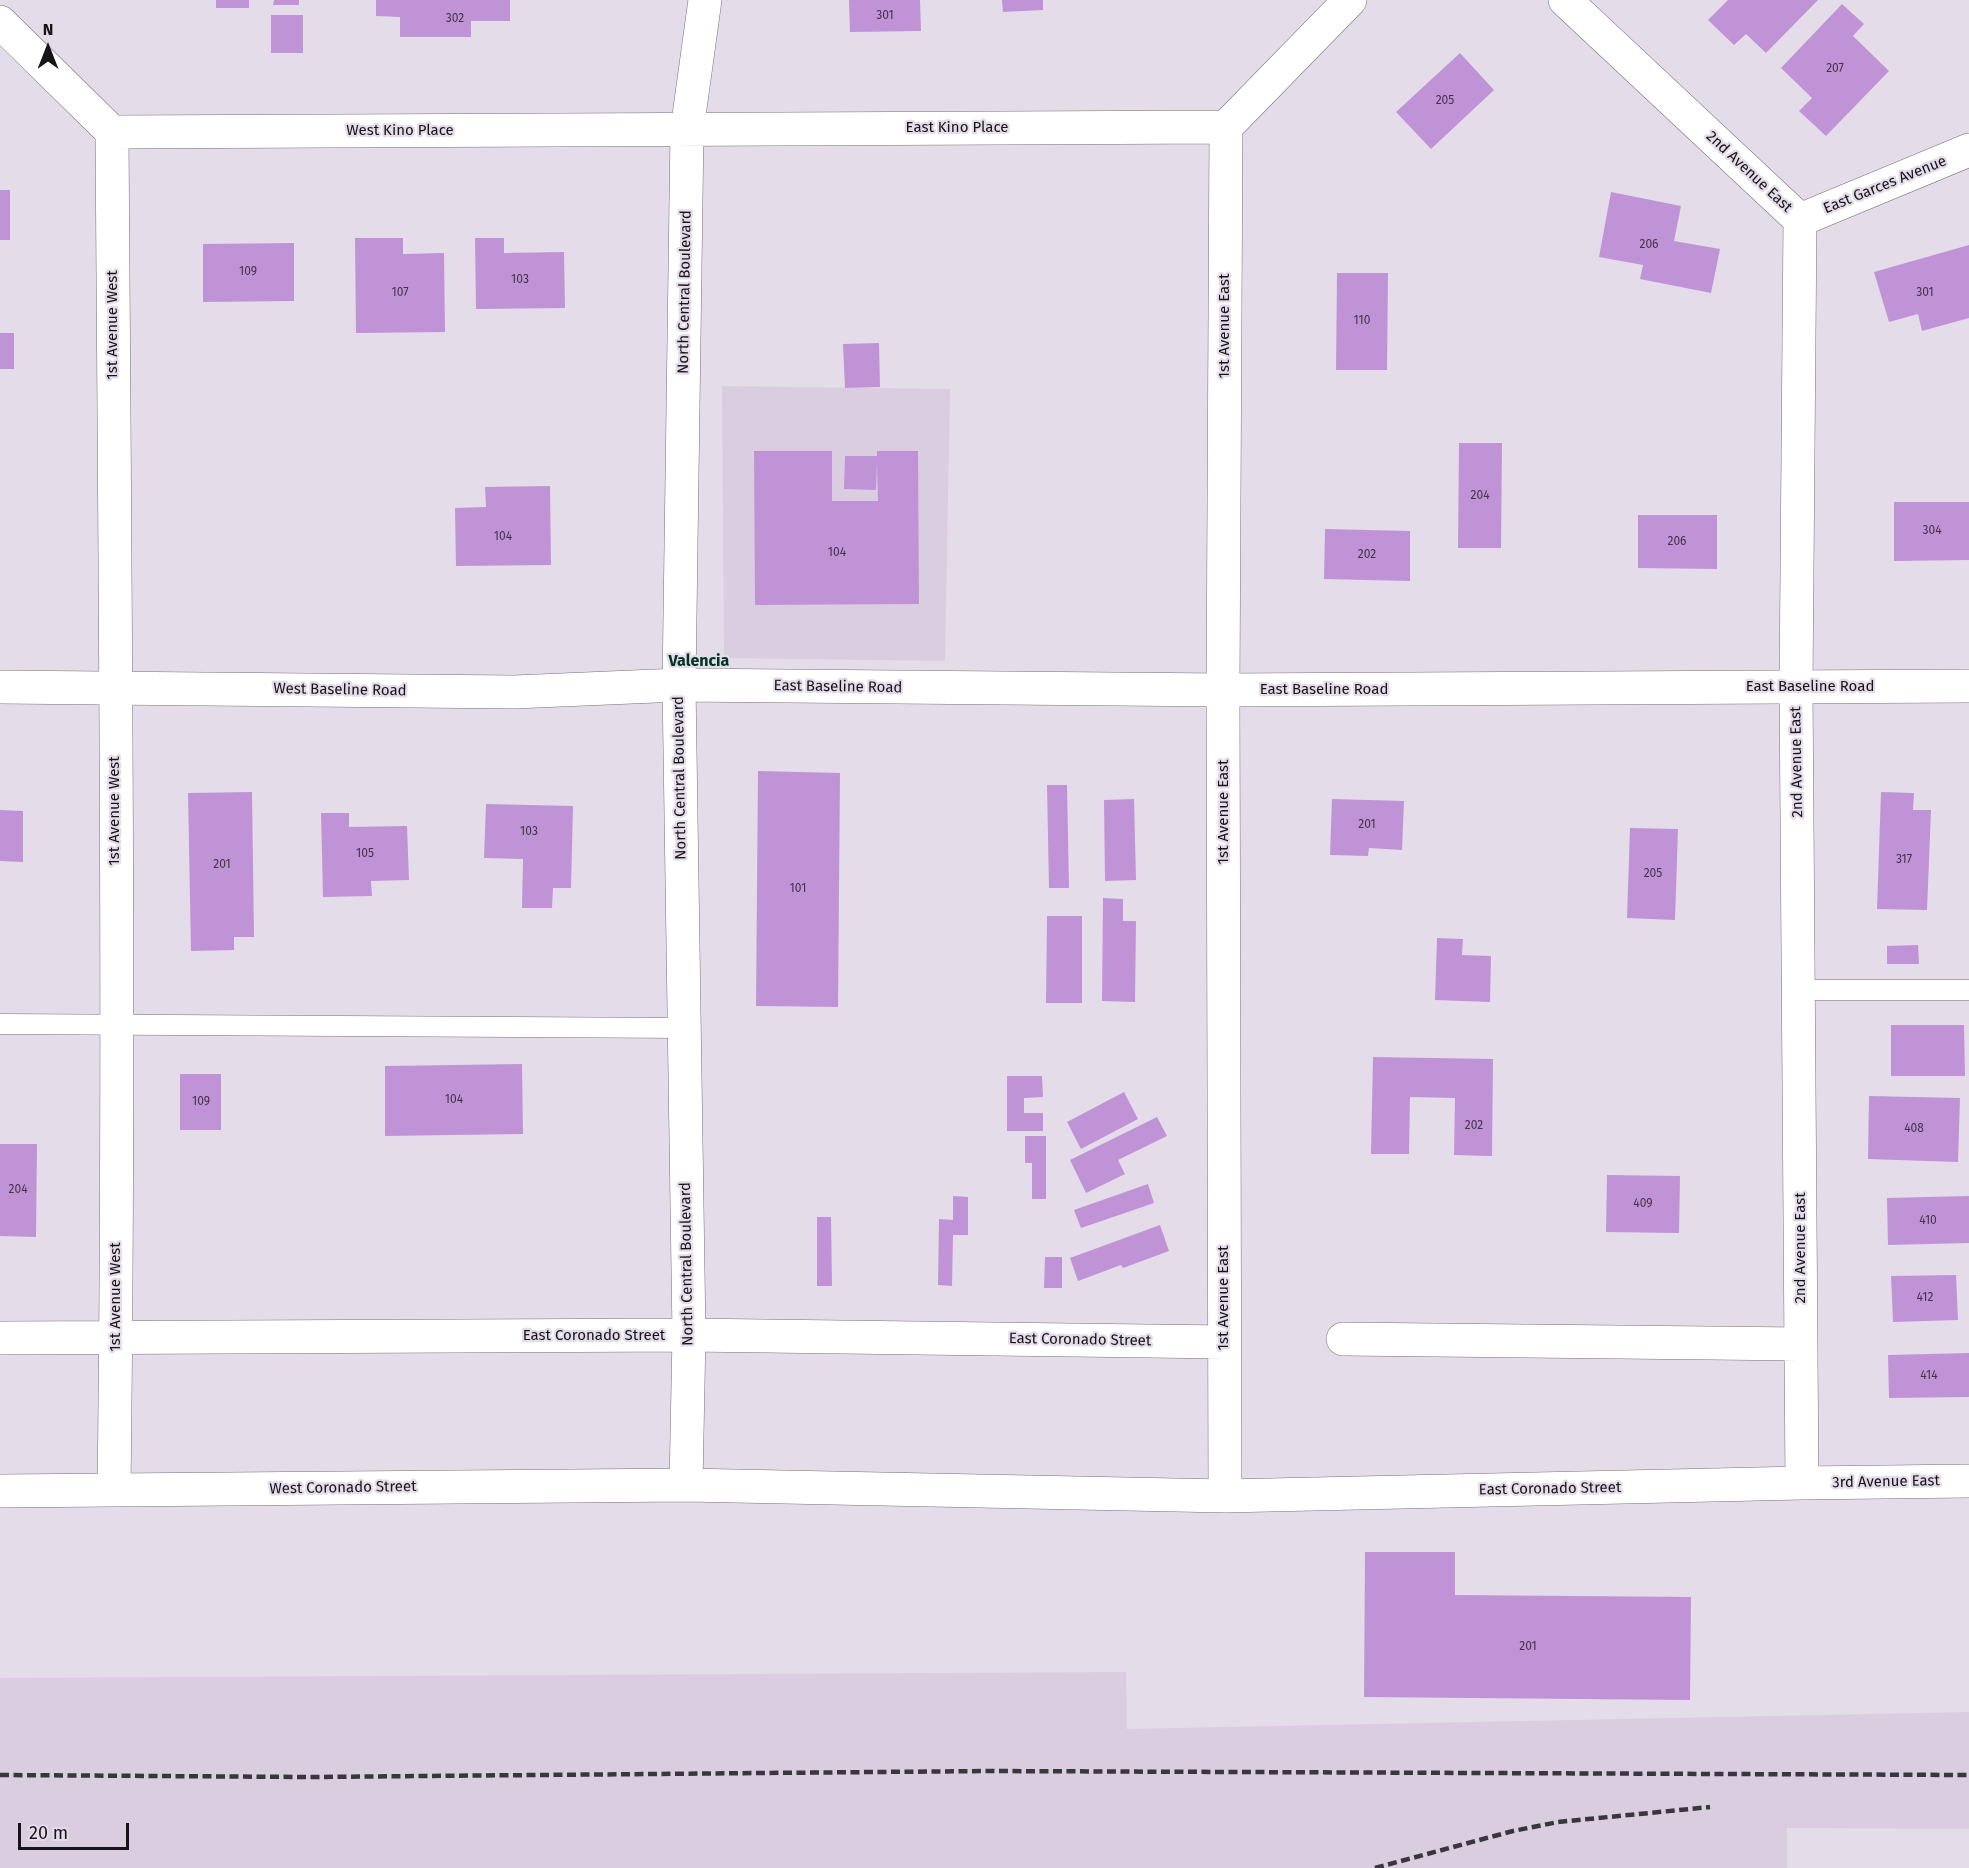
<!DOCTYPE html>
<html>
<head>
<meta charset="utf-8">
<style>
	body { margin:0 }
	#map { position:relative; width:1969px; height:1868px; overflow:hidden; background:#e5dce9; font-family:"Fira Sans",sans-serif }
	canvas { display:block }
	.north { position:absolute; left:18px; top:18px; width:60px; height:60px; -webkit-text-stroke:4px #e5dce9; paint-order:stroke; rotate:0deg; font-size:16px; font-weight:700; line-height:24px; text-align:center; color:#171419 }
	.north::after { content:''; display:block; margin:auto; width:21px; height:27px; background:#171419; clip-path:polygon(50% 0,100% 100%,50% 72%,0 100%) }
	.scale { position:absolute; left:18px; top:1823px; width:111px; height:27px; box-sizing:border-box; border:3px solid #171419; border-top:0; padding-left:8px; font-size:18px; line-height:21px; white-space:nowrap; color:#171419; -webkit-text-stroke:4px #e5dce9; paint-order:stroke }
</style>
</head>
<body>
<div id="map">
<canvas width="1969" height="1868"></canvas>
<div class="north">N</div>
<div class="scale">20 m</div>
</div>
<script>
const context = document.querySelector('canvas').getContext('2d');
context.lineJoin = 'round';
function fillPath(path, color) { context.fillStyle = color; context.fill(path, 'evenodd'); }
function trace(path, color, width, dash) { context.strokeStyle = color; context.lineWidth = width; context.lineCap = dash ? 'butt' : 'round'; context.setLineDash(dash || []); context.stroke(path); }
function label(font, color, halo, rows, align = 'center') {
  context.font = font + ' "Fira Sans",sans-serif'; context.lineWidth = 4.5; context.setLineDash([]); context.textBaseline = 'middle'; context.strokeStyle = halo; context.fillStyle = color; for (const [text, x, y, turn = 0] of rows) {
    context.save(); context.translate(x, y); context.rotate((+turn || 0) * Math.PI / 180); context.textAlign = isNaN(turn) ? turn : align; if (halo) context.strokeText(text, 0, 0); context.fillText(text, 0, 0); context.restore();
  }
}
const built = new Path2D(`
	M722,386L950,389L945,661L724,658Z
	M1126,1672L1127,1729L1969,1712V1829L1787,1828V1868H0V1678Z`);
const building = new Path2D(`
	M216,0H249V8H216Z
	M274,0H299V5H273Z
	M376,0H510V21H471V37H400V17L376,16Z
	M849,0H920L921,31L850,32Z
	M1002,0H1043V10L1003,12Z
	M1728,0H1818L1766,53L1746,34L1734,45L1708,20Z
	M1842,4L1864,24L1853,36L1889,71L1826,136L1799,111L1812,98L1781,68Z
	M271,15H303V53H271Z
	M1460,53L1494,90L1431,149L1396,112Z
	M0,190H10V240H0Z
	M1611,192L1681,206L1674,241L1720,249L1711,293L1640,279L1643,265L1599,257Z
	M355,238H403V254L444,253L445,332L356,333Z
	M475,238H504V253L564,252L565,308L476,309Z
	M294,243V301L203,302V244Z
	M1969,245V318L1922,331L1918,314L1889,322L1874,272Z
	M1337,273H1388L1387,370H1336Z
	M0,333H14V369H0Z
	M879,343L880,387L845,388L843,344Z
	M1459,443H1502L1501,548H1458Z
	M754,451H832V501H878L877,463L876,490L844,489L845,456H877V451H918L919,604L755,605Z
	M550,486L551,565L456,566L455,508L486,507L485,487Z
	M1894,502H1969V560L1894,561Z
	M1638,515H1717V569L1638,568Z
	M1325,529L1410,531V581L1324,579Z
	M758,771L840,773L838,1007L756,1006Z
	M1047,785H1067L1069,888H1049Z
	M252,792L254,937H234V950L191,951L188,793Z
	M1881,792L1914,793L1913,810H1931L1927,910L1877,909Z
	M1134,799L1136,880L1105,881L1104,800Z
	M1332,799L1404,801L1402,850L1369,848L1368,856L1330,855Z
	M486,804L573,806L571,888H553L552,908H522L523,859L484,858Z
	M0,810L23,811V862L0,861Z
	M321,813H349V827L407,826L409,880L371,881L372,896L323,897Z
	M1630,828L1678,829L1675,920L1627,918Z
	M1103,898L1123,899V921H1136L1135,1002L1102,1001Z
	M1047,916H1082V1003H1046Z
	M1437,938L1463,939L1462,955L1491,956L1490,1002L1435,1000Z
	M1918,945L1919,964H1887V946Z
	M1891,1025H1964L1965,1076H1891Z
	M1373,1057L1493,1059L1492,1156L1454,1155L1455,1098L1410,1097L1409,1154H1371Z
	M522,1064L523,1134L385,1136V1066Z
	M180,1074H221V1130H180Z
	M1007,1076H1042L1043,1097L1024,1098V1113H1043V1131H1007Z
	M1124,1092L1138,1119L1081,1149L1067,1122Z
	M1869,1096L1960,1098L1958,1162L1868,1159Z
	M1157,1117L1167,1136L1118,1160L1125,1174L1086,1193L1070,1160Z
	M1025,1136H1046V1199H1032V1163H1025Z
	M0,1144H37L36,1237L0,1236Z
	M1607,1175L1680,1176L1679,1233L1606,1232Z
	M1148,1184L1154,1203L1081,1228L1074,1210Z
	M953,1196L968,1197V1235H953L952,1286L938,1285L939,1219L953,1220Z
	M1969,1196V1243L1888,1245L1887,1198Z
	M817,1217H831L832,1286H817Z
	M1160,1225L1169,1251L1123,1268L1121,1265L1078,1281L1070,1258Z
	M1045,1257H1062V1288H1044Z
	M1956,1275L1958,1320L1893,1322L1891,1276Z
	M1969,1353V1397L1889,1398L1888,1355Z
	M1365,1552H1455V1595L1691,1597L1690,1700L1364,1697Z`);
const service = new Path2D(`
	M1799,990H1969
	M0,1024L684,1028`);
const minor = new Path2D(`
	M1565,0L1800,220L1796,687L1802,1483
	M0,22L112,132
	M1226,127L1350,0
	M112,132C115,585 120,1038 114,1490
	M112,132L1226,127
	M1800,220L1969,150
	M0,1338L689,1335L1224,1342
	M1343,1339L1801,1344
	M686,1485L689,1335L679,685L687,130L705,0
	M0,1491L686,1485L1225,1496L1802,1483L1969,1481
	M1225,1496L1223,690L1226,127`);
const secondary = new Path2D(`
	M0,687L514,692L679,685L1223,690L1969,686`);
const rail = new Path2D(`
	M0,1775L310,1777L990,1771L1969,1775
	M1375,1868L1513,1831L1558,1822L1710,1807`);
const numberNames = [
	["301",885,16],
	["302",455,19],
	["207",1835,69],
	["205",1445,101],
	["206",1649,245],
	["109",248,272],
	["103",520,280],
	["107",400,293],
	["301",1925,293],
	["110",1362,321],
	["204",1480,496],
	["304",1932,531],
	["104",503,537],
	["206",1677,542],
	["104",837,553],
	["202",1367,555],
	["201",1367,825],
	["103",529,832],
	["105",365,854],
	["317",1904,860],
	["201",222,865],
	["205",1653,874],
	["101",798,889],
	["104",454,1100],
	["109",201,1102],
	["202",1474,1126],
	["408",1914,1129],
	["204",18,1190],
	["409",1643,1204],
	["410",1928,1221],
	["412",1925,1298],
	["414",1929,1376],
	["201",1528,1647]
];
const streetNames = [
	["East Kino Place",957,128],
	["West Kino Place",400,131],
	["2nd Avenue East",1749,172,43],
	["East Garces Avenue",1885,185,-22],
	["North Central Boulevard",685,292,-89],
	["1st Avenue West",113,325,-90],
	["1st Avenue East",1225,326,-90],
	["East Baseline Road",838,687,1],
	["East Baseline Road",1810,687],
	["West Baseline Road",340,690,1],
	["East Baseline Road",1324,690],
	["2nd Avenue East",1797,762,-91],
	["North Central Boulevard",680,778,-91],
	["1st Avenue West",115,811,-90],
	["1st Avenue East",1224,812,-90],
	["2nd Avenue East",1801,1248,-90],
	["North Central Boulevard",687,1264,-91],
	["1st Avenue West",116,1297,-90],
	["1st Avenue East",1224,1298,-90],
	["East Coronado Street",594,1336],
	["East Coronado Street",1080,1340,1],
	["3rd Avenue East",1886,1482,-1],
	["West Coronado Street",343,1488,-1],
	["East Coronado Street",1550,1489,-1]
];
const neighbourhoodNames = [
	["Valencia",699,662]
];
fillPath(built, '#dacde0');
fillPath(building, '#c093d7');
trace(service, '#77707b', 21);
trace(minor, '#77707b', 34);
trace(secondary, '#77707b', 34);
trace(service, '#fff', 20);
trace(minor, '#fff', 33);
trace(secondary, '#fff', 33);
trace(rail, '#3a363d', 4.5, [9, 4.5]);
label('12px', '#413448', null, numberNames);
label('15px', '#171419', '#e5dce9', streetNames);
label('bold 16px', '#013422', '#e5dce9', neighbourhoodNames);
</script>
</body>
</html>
